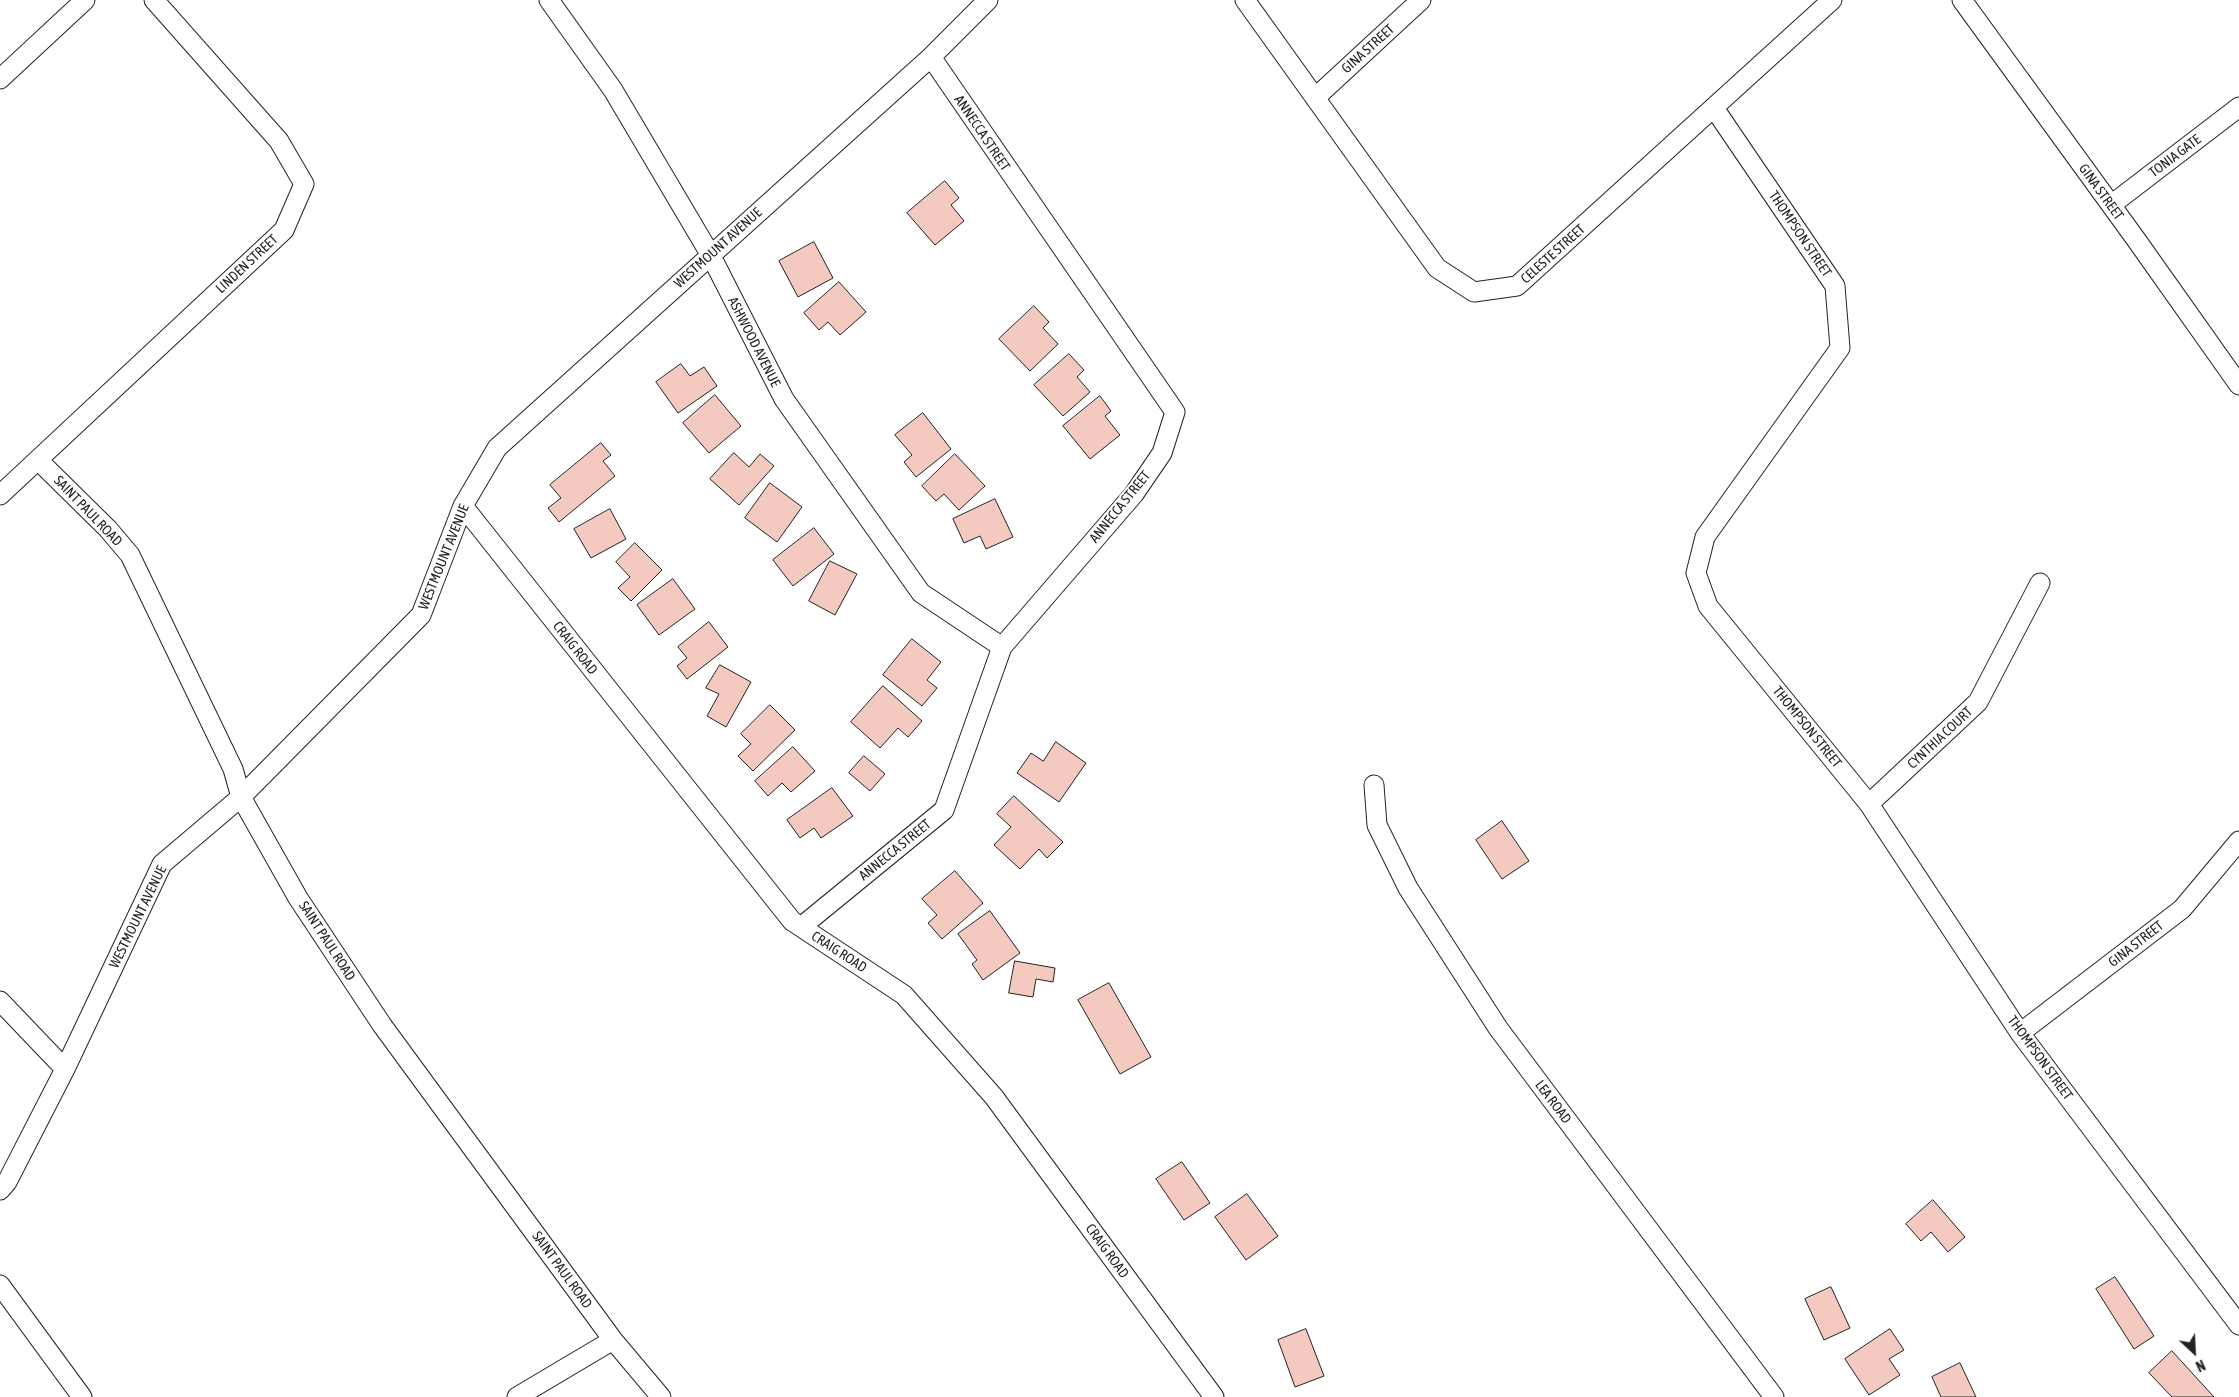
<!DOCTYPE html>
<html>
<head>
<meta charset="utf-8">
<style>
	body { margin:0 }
	#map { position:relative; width:2239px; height:1397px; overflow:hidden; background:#fff; font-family:"Asap Condensed",sans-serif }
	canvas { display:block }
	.north { position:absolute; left:2169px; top:1327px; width:50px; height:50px; -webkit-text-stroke:4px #fff; paint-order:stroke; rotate:155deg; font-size:14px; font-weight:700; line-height:20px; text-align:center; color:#222 }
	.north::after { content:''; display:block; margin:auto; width:18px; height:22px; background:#222; clip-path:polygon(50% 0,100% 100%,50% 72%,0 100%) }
</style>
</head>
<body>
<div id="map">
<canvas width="2239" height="1397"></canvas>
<div class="north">N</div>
</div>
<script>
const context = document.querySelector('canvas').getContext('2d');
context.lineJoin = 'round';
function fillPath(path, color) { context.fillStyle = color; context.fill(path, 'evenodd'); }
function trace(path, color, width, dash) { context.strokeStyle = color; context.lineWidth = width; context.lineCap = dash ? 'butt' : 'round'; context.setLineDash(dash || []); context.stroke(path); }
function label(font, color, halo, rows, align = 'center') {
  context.font = font + ' "Asap Condensed",sans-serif'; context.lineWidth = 4; context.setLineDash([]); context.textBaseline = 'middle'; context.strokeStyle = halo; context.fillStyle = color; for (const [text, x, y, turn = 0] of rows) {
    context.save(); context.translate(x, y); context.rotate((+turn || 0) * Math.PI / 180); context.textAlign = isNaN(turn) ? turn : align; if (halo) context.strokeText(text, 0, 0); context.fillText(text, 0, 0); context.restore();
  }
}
const building = new Path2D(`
	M945,181L959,198L951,205L964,221L935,245L907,213Z
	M814,242L833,278L798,297L779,261Z
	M839,282L866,312L840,335L828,322L819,330L804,313Z
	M1034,306L1049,322L1043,328L1058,344L1030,371L999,339Z
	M1069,354L1084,370L1077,377L1090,392L1063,416L1034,385Z
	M681,364L690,376L704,367L717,386L678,413L656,382Z
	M715,395L741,426L709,453L683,423Z
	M1100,396L1111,411L1105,416L1120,435L1090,459L1063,426Z
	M923,413L951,449L916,477L904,462L912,455L895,435Z
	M601,443L611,455L603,461L615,476L559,522L548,508L561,498L550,485Z
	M734,453L749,467L760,454L774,466L739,505L710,479Z
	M955,454L985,486L959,510L944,494L936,501L922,486Z
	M770,483L802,507L777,542L745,518Z
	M995,499L1013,537L986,549L980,536L964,543L953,519Z
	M610,509L626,539L591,558L574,529Z
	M814,528L834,554L793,586L773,560Z
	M635,543L662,570L631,601L618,588L630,577L616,562Z
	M830,561L857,574L835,615L809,601Z
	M673,579L695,609L659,635L637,605Z
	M709,622L728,647L687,679L677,666L687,658L678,647Z
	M912,639L941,662L927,680L937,688L922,706L883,675Z
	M720,665L751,682L726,727L707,716L719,694L706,688Z
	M883,686L922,721L908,737L898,728L880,748L851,722Z
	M770,705L795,730L753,771L738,756L751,744L741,734Z
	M1056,742L1086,763L1059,802L1017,773L1031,753L1043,761Z
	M793,747L815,771L791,792L782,783L768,796L755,781Z
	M864,756L885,774L870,791L849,773Z
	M832,788L853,816L821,838L814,828L800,838L787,820Z
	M1014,796L1063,842L1047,858L1039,849L1020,869L994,845L1011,827L997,814Z
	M1502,821L1529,861L1502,879L1476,840Z
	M955,871L983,903L942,939L928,923L937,915L922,899Z
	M990,911L1020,953L983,980L972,964L977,960L958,934Z
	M1015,961L1055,968L1053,982L1036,979L1033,997L1009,993Z
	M1109,983L1151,1057L1120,1074L1078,1000Z
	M1182,1162L1210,1203L1184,1220L1156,1179Z
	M1247,1194L1278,1236L1246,1260L1215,1217Z
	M1933,1200L1965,1237L1948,1252L1931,1232L1921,1241L1906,1224Z
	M2115,1277L2154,1336L2134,1349L2096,1289Z
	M1831,1287L1850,1328L1824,1340L1805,1299Z
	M1306,1329L1324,1376L1295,1387L1278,1340Z
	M1890,1329L1904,1350L1889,1359L1900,1375L1869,1395L1845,1359Z
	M2172,1351L2214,1397H2172L2149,1373Z
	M1960,1363L1976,1397H1941L1932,1377Z`);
const street = new Path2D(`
	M549,0L613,90L710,254L784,399L921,593L1002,647
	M1245,0L1437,268L1474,292L1517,286L1832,0
	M1962,0L2135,238L2239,385
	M0,79L85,0
	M1315,98L1421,0
	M1714,108L1835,286L1840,348L1705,537L1696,573L1708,606L1869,804L2020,1033L2239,1325
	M2111,205L2239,107
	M38,460L108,529L130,555L233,769L241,797L298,898L382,1025L613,1340L661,1397
	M0,495L284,230L304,184L279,141L154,0
	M463,506L792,921L904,995L994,1097L1214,1397
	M1374,785L1377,825L1408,888L1498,1028L1774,1397
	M1869,804L1978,702L2040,583
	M801,927L944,810L1002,647L1134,494L1162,453L1175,412L931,57
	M0,1001L65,1069
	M2020,1033L2182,909L2239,841
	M0,1190L7,1182L65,1069L162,864L241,797L421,615L463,506L497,448L931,57L988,0
	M0,1285L82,1397
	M517,1397L613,1340`);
const streetNames = [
	["GINA STREET",1368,49,-42],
	["ANNECCA STREET",982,133,56],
	["TONIA GATE",2175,156,-37],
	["GINA STREET",2101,192,54],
	["THOMPSON STREET",1800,234,56],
	["WESTMOUNT AVENUE",718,248,-42],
	["CELESTE STREET",1553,254,-42],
	["LINDEN STREET",247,264,-43],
	["ASHWOOD AVENUE",754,342,63],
	["ANNECCA STREET",1120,507,-51],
	["SAINT PAUL ROAD",88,511,46],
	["WESTMOUNT AVENUE",444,557,-68],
	["CRAIG ROAD",575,648,52],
	["THOMPSON STREET",1807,727,51],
	["CYNTHIA COURT",1940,738,-43],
	["ANNECCA STREET",895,850,-39],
	["WESTMOUNT AVENUE",138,917,-64],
	["SAINT PAUL ROAD",327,941,57],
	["GINA STREET",2136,944,-38],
	["CRAIG ROAD",839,952,33],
	["THOMPSON STREET",2040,1058,54],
	["LEA ROAD",1553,1102,53],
	["CRAIG ROAD",1107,1251,54],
	["SAINT PAUL ROAD",562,1270,54]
];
fillPath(building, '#f3c9c0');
trace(building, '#222', 1);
trace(street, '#222', 21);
trace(street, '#fff', 19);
label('14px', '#222', '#fff', streetNames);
</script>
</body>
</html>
